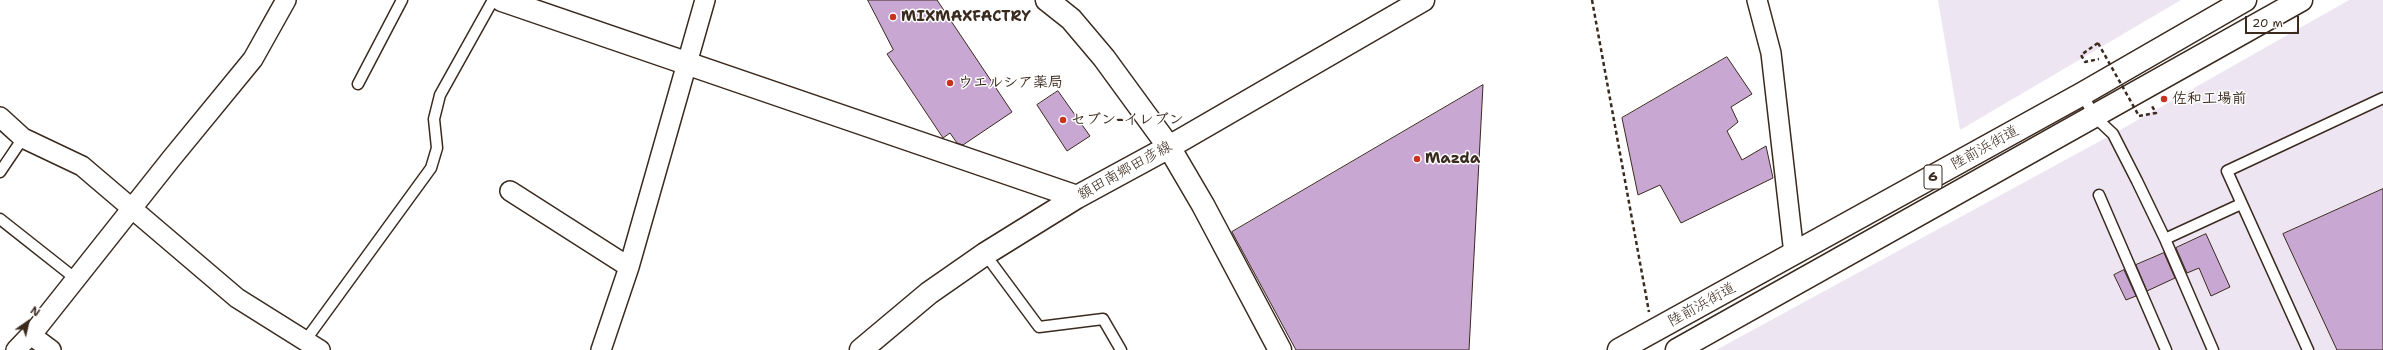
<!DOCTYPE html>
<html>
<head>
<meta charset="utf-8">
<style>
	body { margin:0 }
	#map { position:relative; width:2383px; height:350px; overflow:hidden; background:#fff; font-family:"Shantell Sans",sans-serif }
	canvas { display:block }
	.north { position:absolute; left:8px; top:302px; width:40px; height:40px; -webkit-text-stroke:3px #fff; paint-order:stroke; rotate:34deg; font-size:11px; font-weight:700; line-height:16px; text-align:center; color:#3b2a1e }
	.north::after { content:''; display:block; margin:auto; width:14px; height:18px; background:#3b2a1e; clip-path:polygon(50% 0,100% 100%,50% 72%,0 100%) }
	.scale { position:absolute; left:2245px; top:16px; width:54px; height:18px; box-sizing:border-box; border:2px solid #3b2a1e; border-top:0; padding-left:5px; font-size:12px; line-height:14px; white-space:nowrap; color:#3b2a1e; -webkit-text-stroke:3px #fff; paint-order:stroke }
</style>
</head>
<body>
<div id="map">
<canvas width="2383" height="350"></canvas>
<div class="north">N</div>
<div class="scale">20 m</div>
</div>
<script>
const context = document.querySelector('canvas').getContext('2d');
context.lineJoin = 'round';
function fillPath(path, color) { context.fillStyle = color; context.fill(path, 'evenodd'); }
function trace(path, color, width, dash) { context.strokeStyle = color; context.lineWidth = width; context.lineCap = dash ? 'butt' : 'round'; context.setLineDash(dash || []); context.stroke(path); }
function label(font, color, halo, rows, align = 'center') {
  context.font = font + ' "Shantell Sans","Klee One",sans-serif'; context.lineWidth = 3; context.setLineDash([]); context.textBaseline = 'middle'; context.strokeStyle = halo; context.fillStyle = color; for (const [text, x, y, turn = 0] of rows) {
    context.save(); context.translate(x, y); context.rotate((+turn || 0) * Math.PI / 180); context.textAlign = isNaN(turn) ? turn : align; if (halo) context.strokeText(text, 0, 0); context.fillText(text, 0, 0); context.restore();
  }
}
const built = new Path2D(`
	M1938,0H2181L1960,130Z
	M2349,0H2383V350H1716L2113,134Z`);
const building = new Path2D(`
	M868,0H937L1012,112L963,145L957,143L950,133L943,138L887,54L893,50Z
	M1727,57L1752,94L1731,107L1738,122L1727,131L1742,160L1766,146L1773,178L1681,223L1660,185L1638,195L1622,118Z
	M1483,85L1469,350H1296L1232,232Z
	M1058,91L1090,136L1067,151L1037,105Z
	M2383,189V350H2337L2283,234Z
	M2206,234L2230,287L2211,296L2199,268L2187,273L2176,248Z
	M2164,253L2175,278L2147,291L2136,265Z
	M2124,270L2136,296L2126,300L2114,275Z`);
const path = new Path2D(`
	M1592,0L1649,312
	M2098,43L2081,55L2085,62L2099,59
	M2139,116L2156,113L2152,106`);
const lane = new Path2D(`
	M358,84L402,0
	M2082,94L2095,117L2113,134L2137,181L2165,239L2213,350
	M0,172L23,138
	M2099,195L2166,350
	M0,219L76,279
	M2165,239L2241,204
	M985,254L1039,327L1103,319L1121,350
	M305,341L431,168L437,148L434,119L440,95L493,0
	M2308,350L2227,171L2383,98`);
const street = new Path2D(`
	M1757,0L1771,53L1794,254
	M0,117L23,138L82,166L237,298L320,350
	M510,191L629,267
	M31,335L51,350
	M16,350L37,328L171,159L253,59L286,0
	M601,350L629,267L705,0`);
const secondary = new Path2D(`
	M502,0L1077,197
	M1047,0L1071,19L1104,58L1169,147L1203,205L1280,350
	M861,350L929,293L985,254L1077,197L1169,147L1423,0`);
const highway = new Path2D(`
	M1619,350L2082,94L2245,0
	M1677,350L2301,0`);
const pathBridge = new Path2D(`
	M2098,43L2139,116`);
const markers = [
	[893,17,4,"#c8321e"],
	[950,83,4,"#c8321e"],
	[2164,99,4,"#c8321e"],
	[1063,120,4,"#c8321e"],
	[1417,159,4,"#c8321e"]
];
const shields = [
	[1933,177,18]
];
const shieldNames = [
	["6",1933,177]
];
const poiNames = [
	["MIXMAXFACTRY",901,17],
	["ウエルシア薬局",958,83],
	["佐和工場前",2172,99],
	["セブン-イレブン",1071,120],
	["Mazda",1425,159]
];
const streetNames = [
	["陸前浜街道",1985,148,-29],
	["額田南郷田彦線",1125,171,-29],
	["陸前浜街道",1702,305,-29]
];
fillPath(built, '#eee5f2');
fillPath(building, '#c8a7d2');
trace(building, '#3b2a1e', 1);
trace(lane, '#3b2a1e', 13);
trace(street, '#3b2a1e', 22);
trace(secondary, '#3b2a1e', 25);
trace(highway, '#3b2a1e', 25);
trace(path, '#3b2a1e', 2.5, [4, 3]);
trace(lane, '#fff', 10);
trace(street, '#fff', 19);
trace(secondary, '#fff', 22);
trace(highway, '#fff', 22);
trace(pathBridge, '#3b2a1e', 2.5, [4, 3]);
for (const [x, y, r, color] of markers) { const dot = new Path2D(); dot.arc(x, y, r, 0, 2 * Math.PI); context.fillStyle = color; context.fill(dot); trace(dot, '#fff', 1.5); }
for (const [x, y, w] of shields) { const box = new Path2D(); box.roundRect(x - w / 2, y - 12, w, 24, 3); context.fillStyle = '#fff'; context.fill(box); trace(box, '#3b2a1e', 1); }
label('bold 14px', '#3b2a1e', null, shieldNames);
label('bold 15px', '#3b2a1e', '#fff', poiNames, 'left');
label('15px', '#3b2a1e', '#fff', streetNames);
</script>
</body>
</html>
